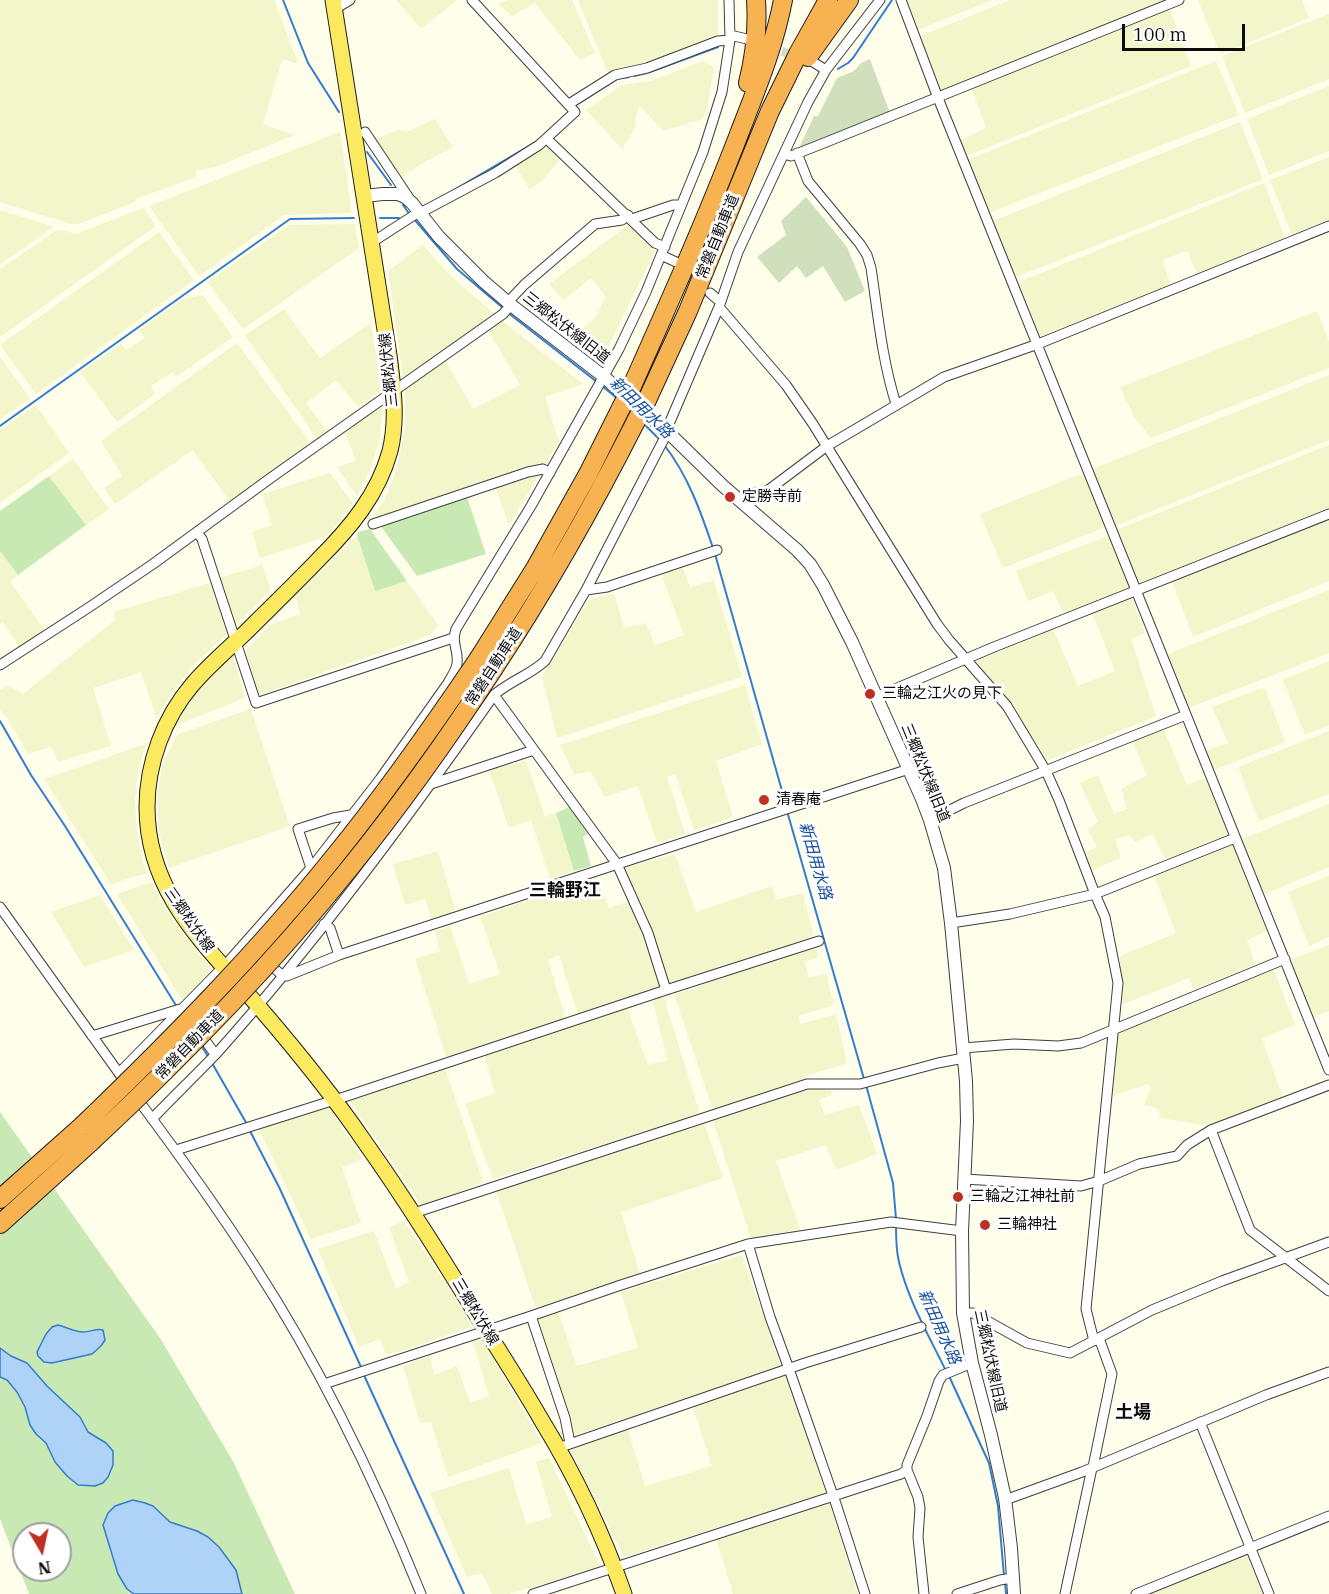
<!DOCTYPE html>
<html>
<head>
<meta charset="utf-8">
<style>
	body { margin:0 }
	#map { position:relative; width:1329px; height:1594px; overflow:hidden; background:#fffeeb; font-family:"IBM Plex Serif",serif }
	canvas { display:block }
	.north { position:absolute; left:12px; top:1522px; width:60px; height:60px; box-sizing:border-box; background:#fff; border:2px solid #9e9e9e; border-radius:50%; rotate:171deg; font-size:16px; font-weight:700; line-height:24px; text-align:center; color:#0c0c0c }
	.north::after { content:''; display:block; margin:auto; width:21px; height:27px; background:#be3022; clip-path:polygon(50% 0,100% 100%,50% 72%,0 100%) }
	.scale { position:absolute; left:1122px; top:24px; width:123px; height:27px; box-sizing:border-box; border:3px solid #0c0c0c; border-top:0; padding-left:8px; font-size:18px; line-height:21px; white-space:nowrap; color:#0c0c0c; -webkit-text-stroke:4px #fff; paint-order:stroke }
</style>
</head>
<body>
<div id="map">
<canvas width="1329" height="1594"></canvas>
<div class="north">N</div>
<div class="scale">100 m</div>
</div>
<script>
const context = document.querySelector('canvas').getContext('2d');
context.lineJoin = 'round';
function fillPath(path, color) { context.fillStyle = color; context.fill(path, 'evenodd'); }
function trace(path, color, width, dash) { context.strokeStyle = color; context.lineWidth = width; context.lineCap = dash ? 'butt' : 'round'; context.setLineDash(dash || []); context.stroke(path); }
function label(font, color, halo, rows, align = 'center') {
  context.font = font + ' "IBM Plex Serif","Noto Sans JP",serif'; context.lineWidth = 6; context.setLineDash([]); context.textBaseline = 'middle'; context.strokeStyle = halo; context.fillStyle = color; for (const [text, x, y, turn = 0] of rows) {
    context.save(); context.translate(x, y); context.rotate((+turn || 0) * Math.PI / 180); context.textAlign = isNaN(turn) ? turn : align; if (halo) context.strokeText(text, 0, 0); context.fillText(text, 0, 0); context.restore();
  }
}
const farmland = new Path2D(`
	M0,0H274L297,60L296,63L283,59L282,60L263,124L295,135L215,167L199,170L196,173V177L136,199L135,202L78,224H71L0,202Z
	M396,0H457L421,29Z
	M508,0H572L595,53L580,60L535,3L512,16L498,4Z
	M578,0H718V37L645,63L608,73Z
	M905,0H992L917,30Z
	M1010,0H1171L941,92L920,36Z
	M1198,0H1302L1309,18L1220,54Z
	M1170,9L1191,66L966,156L960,140L986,128L971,87Z
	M1329,14V79L1245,113L1222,56Z
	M703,61L714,67L708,105L703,119L663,131L640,106L637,112L634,130L622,149L586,110L622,85L651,81Z
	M1216,61L1239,115L988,213L967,160Z
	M1329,86V151L1269,175L1247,119Z
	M435,119L453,147L424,162L402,177L376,139L398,130L407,132Z
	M1240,122L1263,179L1016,277L993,221Z
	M340,132L352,213L284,215L199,276L149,206Z
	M547,143L562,158L541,182L529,189L515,165Z
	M1329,157V222L1293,237L1270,180Z
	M1264,183L1285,238L1197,274L1187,251L1162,260L1171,285L1040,336L1019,282Z
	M143,208L156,226L0,337V269L58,229L76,234Z
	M0,210L54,227L0,264Z
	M355,224L359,248L243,329L207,282L290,225Z
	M628,225L655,251L599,365L569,340L595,318L606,297L591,278L564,300L549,284Z
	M159,232L194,280L36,394L0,345Z
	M423,245L444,269L462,286L495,314L403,377L388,271Z
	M203,295L233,337L176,377L172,372L151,386L155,394L117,422L80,372L121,344L126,350L145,338L139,330L183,299Z
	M284,309L320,358L371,323L382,390L358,407L336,380L306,403L328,432L318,440L245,335Z
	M1317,311L1329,342V368L1151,438L1134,417L1120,387Z
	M502,321L583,384L545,397L559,441L546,463L376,518L375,513L385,499L394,477L399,458L405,428V389L446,361L473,409L520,385L488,330Z
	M237,343L311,444L230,502L193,450L115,504L104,488L122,476L101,441Z
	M0,357L30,398L0,419Z
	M1329,375V440L1115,526L1092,469Z
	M383,404L380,439L370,470L357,496L337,467L356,461L345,432Z
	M36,405L69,453L0,503V430Z
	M1329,445V511L1139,587L1116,530Z
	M73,459L109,509L86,525L49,476Z
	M1086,472L1108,526L1003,568L980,514Z
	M330,473L353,503L328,536L260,558L252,532L272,525L262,494Z
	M535,474L538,477L509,525L495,486Z
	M1329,519V581L1193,637L1172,581Z
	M357,535L375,590L407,581L438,625L430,635L256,696L246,650L270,625L300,614L296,597Z
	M1111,535L1132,587L1064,615L1053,591L1028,601L1016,571Z
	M0,551L18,575L10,581L45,631L20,648L3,622L0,624Z
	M262,565L271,590L235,625L220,580L222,577Z
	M683,568L690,587L714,580L742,677L557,738L542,677L589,600L614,593L624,628L646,623L655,645L684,635L661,574Z
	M213,582L229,631L193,666L171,694L157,719L141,672L93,688L111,746L58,762L51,747L28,754L6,716L0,710V690L8,685L23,694L115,620L114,612Z
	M1329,590V653L1189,708L1168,654Z
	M1131,597L1145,633L1131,639L1156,716L1046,761L1017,712L976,661L1053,629L1078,686L1115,671L1092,612Z
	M233,654L245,698L176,725L186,707L198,690Z
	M1329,661V725L1305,735L1283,680Z
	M745,685L762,744L716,761L733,817L694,830L675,774L667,777L685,834L657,843L638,786L605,797L590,771L574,775L560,745Z
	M1262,688L1266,691L1285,742L1214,770L1205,751L1228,743L1212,707Z
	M251,709L290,826L169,868L159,833L157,796L163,762L178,734Z
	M1163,728L1187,785L1205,778L1229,834L1165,859L1153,834L1135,842L1129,835L1115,839L1121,858L1092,870L1084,853L1097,847L1088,829L1098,822L1080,783L1098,775L1114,814L1127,809L1121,789L1147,775L1132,740Z
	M1329,731V794L1259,821L1238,767Z
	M146,744L138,770L135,802L137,834L143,863L147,873L111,884L44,779Z
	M526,761L545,817L556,813L574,871L550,879L531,820L509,828L489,770Z
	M1329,804V867L1264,894L1242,839Z
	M1232,843L1267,931L1247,940L1255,964L1194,990L1189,978L1121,1005L1120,956L1176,933L1154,876Z
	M438,851L456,912L432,920L425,899L405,905L393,864Z
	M675,854L696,912L772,886L776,900L803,893L814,936L798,944L670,984L646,914L624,868Z
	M1329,876V937L1309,946L1288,892Z
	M596,877L609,908L629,901L646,936L660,987L578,1014L559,955L548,960L566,1020L447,1059L415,959L440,951L435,931L450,926L469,984L500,974L480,917Z
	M152,882L164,907L186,938L212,969L182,1000L117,894Z
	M100,895L134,950L84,967L51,912Z
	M815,945L819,957L805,962L809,977L826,974L834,1005L798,1016L801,1024L836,1014L847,1063L806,1076L802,1080L713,1110L674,995Z
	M1329,945V1011L1313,1017L1290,960Z
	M1274,970L1295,1025L1262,1038L1283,1098L1214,1127L1161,1118L1158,1109L1144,1105L1151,1087L1148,1084L1112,1096L1118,1029Z
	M663,995L700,1114L493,1179L465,1104L495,1093L484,1054L627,1008L648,1065L667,1060L653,1002Z
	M445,1067L483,1182L423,1207L348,1098Z
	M815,1084L830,1089L833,1094L819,1100L825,1115L859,1105L877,1154L836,1170L826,1145L776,1161L800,1229L751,1239L713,1120Z
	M328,1106L363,1159L342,1167L361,1223L311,1239L258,1127Z
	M704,1122L723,1178L621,1212L640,1274L536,1309L496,1191Z
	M404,1221L474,1326L395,1353L386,1354L379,1339L359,1347L318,1249L374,1231L396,1289L409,1282L389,1227Z
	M742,1255L781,1367L573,1436L534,1320L558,1311L577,1366L638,1348L621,1292Z
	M482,1339L542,1443L448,1477L431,1422L420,1423L403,1366L430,1355L434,1375L457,1366L470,1403L489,1396L473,1342Z
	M787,1375L826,1493L624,1557L569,1448L628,1430L645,1486L712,1466L693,1407Z
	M549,1458L600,1566L509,1594H492L482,1573L467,1577L430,1493L509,1468L526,1524L552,1517L536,1462Z
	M829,1501L858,1594H733L716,1538Z
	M1245,1554L1263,1594H1148Z`);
const green = new Path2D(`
	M49,476L86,525L18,575L0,551V511Z
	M467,497L486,554L417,576L380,525Z
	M370,529L407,581L375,591L357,535L358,532Z
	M571,806L589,833L583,837L591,866L574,871L556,813Z
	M0,1112L160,1338L234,1463L295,1594H29L0,1519ZM24,1534H60V1570H24Z`);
const cemetery = new Path2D(`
	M870,59L890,113L799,148L814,116H818L837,78L854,71L861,63Z
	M806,197L847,247L865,291L845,302L823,266L806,278L797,266L779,283L757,257L786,235L781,221Z`);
const water = new Path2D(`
	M58,1325C66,1327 75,1332 83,1332C91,1332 96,1328 103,1330L105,1340L101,1346L92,1354L52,1363L44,1362L38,1356L37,1352L46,1334L52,1327Z
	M0,1348L11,1356L27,1363L47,1386L80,1417L88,1432L106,1443L113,1451V1465L108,1477L103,1483L95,1486L78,1485L67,1476L55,1462L46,1443L36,1434L30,1425L25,1407L17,1392L7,1380L0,1377Z
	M133,1500L145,1503L153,1506L170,1522L197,1531L208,1537L219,1547L236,1570L242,1594H134L127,1589L118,1574L103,1525L108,1513L115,1506Z`);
const stream = new Path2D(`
	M283,0L308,63L339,112
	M838,69L848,63L853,58L892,0
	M634,76L647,73L718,47
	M576,105L617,79L629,77
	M367,152L391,185
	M454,190L534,143
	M403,205L410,215
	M380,218H399
	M414,219L457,269L503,308
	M507,312L597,382
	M602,386L618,399
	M644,424L659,439
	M0,426L290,219L354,218
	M665,446C688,476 701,512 713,548
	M715,554L786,805
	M0,721L31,775L65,826L177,1007
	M787,811L864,1079
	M201,1045L209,1058
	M212,1063L248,1126
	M866,1085L893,1183L896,1219
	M250,1131L279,1187L361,1367
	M896,1225C896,1237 896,1250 899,1262C908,1300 929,1336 946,1371
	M363,1373L464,1594
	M949,1376L989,1463L998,1506L1004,1576
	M1005,1582L1006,1594`);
const minorTunnel = new Path2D(`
	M769,47L799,57`);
const minor = new Path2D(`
	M901,0L938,98L1329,1070
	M335,9L350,0
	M730,35L747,39
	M813,62L826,70
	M569,104L615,75L647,68L718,41L730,40
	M365,132L409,198
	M547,139L655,243L665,247
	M797,153L808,181L860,244L867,255L871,268C878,314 882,360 896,404
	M784,154L791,156L824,143L1179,0
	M420,213L495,173L539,145L575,112L472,0
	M632,219L673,205H681
	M371,243L419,212
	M661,255L676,262
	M710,293L717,299
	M508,302L524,285L595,224L622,220L628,215
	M719,307L786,385L813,424L937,624L949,640L1007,706L1046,771L1059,800L1095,894L1105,917L1118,983L1086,1309L1094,1341
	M739,500L751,493L767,491L827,446L944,377L1038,344L1329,226
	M373,524L528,472L543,469L550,473
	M197,532L202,539L256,703L453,638
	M586,590L607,587L717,550
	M0,665L88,608L153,564L272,477L503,314L511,305
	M494,695L617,864L648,933L666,990
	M876,697L994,647L1329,514
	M431,784L534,750
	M930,820L964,803L1186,715
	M311,868L298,829L333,818L351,815
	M0,907L121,1076
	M951,923L1010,914L1095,894L1235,838
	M324,924L330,928L339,955
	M266,961L283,976H287L339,955L909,769
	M199,1032L215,1054
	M92,1036L180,1009
	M963,1048L1014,1044L1058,1046L1081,1043L1285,959
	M119,1073L229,961L311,868L380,779L448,683C451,677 456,671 457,664C459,650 451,644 456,629L531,506L619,349L646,292L703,152L722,92L730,40L729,0
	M136,1097C177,1152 217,1207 254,1265C321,1368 375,1480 421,1594
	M152,1119C173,1097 195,1076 216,1054C317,941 407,819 494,695C510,681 530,675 545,661L586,590L665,437L666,431L719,307L738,252L808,102L826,70L880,0
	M1211,1130L1250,1230L1329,1291
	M176,1150L341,1098L666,990L819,941
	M964,1179L1081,1186L1099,1181L1139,1164L1177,1156L1187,1145L1211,1130L1329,1085
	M414,1213L807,1084H860L938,1063L964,1058
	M748,1244L770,1317L789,1369L836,1504L865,1594
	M963,1313H973L1027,1343L1070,1353L1152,1310L1222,1281L1329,1242
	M531,1316L565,1418L570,1443
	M324,1384L531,1316L618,1286L748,1244L891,1222L962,1231
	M1200,1422L1269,1594
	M558,1448L805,1363L921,1327
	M1093,1467L1112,1374L1099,1338
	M1005,1500L1082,1472L1266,1395L1329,1372
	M533,1594L901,1474L907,1470
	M924,1594L918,1537L920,1508L918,1497L907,1470V1465L927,1416L939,1381L943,1375L972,1363
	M957,1594L1000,1580L1013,1578
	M1065,1594L1092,1468
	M1136,1594L1329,1516`);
const tertiary = new Path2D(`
	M364,196L383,194H398L405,197L412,203L439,237L483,281L511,305L603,376L674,438L723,486L797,550L810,564L823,585L852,642L922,799L930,820L944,868L951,923L966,1081L967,1121L962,1231L963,1313L972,1363L991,1435L1005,1498L1011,1548L1014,1594`);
const primary = new Path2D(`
	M333,0L389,355C393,387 398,419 390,451C378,495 350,528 318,560C294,585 269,609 245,633C227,650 208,666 192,685C164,718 147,763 147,807C147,895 207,946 259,1007C296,1050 332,1094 364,1141C408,1203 448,1268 488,1333C506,1362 525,1391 542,1421C575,1475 603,1534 624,1594`);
const motorway = new Path2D(`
	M808,57L849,0
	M748,83C755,55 758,29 756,0
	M632,386C669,303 706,220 739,134C756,90 774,47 783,0
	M647,400L688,311L770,111L799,52L828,0
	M479,658L536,567L588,474L621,408
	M494,668C546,589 593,506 636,421
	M0,1199L82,1126
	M0,1224L92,1141`);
const motorwayBridge = new Path2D(`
	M621,408L632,386
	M636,421L647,400
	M82,1126C170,1041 257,953 334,857C386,793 433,726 479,658
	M92,1141C183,1056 270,967 348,870C400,806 449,737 494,668`);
const markers = [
	[730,497,6,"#be3022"],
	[870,694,6,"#be3022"],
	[764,800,6,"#be3022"],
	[958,1197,6,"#be3022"],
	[985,1225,6,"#be3022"]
];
const streetNames = [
	["常磐自動車道",718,237,-68],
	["三郷松伏線旧道",566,328,38],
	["三郷松伏線",389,370,-96],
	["常磐自動車道",494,667,-57],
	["三郷松伏線旧道",925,773,68],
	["三郷松伏線",189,920,55],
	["常磐自動車道",190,1045,-46],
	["三郷松伏線",475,1312,59],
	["三郷松伏線旧道",990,1361,78]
];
const poiNames = [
	["定勝寺前",742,497],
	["三輪之江火の見下",882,694],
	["清春庵",776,800],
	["三輪之江神社前",970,1197],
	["三輪神社",997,1225]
];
const waterNames = [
	["新田用水路",641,408,44],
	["新田用水路",815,861,74],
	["新田用水路",939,1327,66]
];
const quarterNames = [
	["三輪野江",565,891],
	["土場",1133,1413]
];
fillPath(farmland, '#f3f5cb');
fillPath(green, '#c9e9b4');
fillPath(cemetery, '#d0e0bc');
fillPath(water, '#afd2f7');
trace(water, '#347ccf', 1.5);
trace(stream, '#347ccf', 2);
trace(minorTunnel, '#dbdaca', 9, [9, 4.5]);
trace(minor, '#3f3f3f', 11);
trace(tertiary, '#3f3f3f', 14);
trace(primary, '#1d1d1d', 17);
trace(motorway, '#1d1d1d', 20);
trace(minor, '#fff', 9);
trace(tertiary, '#fff', 12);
trace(primary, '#fbea5f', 15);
trace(motorway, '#f7b351', 18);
trace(motorwayBridge, '#1d1d1d', 20, []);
trace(motorwayBridge, '#f7b351', 18);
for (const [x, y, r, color] of markers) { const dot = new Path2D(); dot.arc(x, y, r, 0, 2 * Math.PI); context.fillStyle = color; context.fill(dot); trace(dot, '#fff', 2); }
label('15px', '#0c0c0c', '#fff', streetNames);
label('15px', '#0c0c0c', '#fff', poiNames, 'left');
label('italic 16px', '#144f9f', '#fff', waterNames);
label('bold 18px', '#0c0c0c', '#fff', quarterNames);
</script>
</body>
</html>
